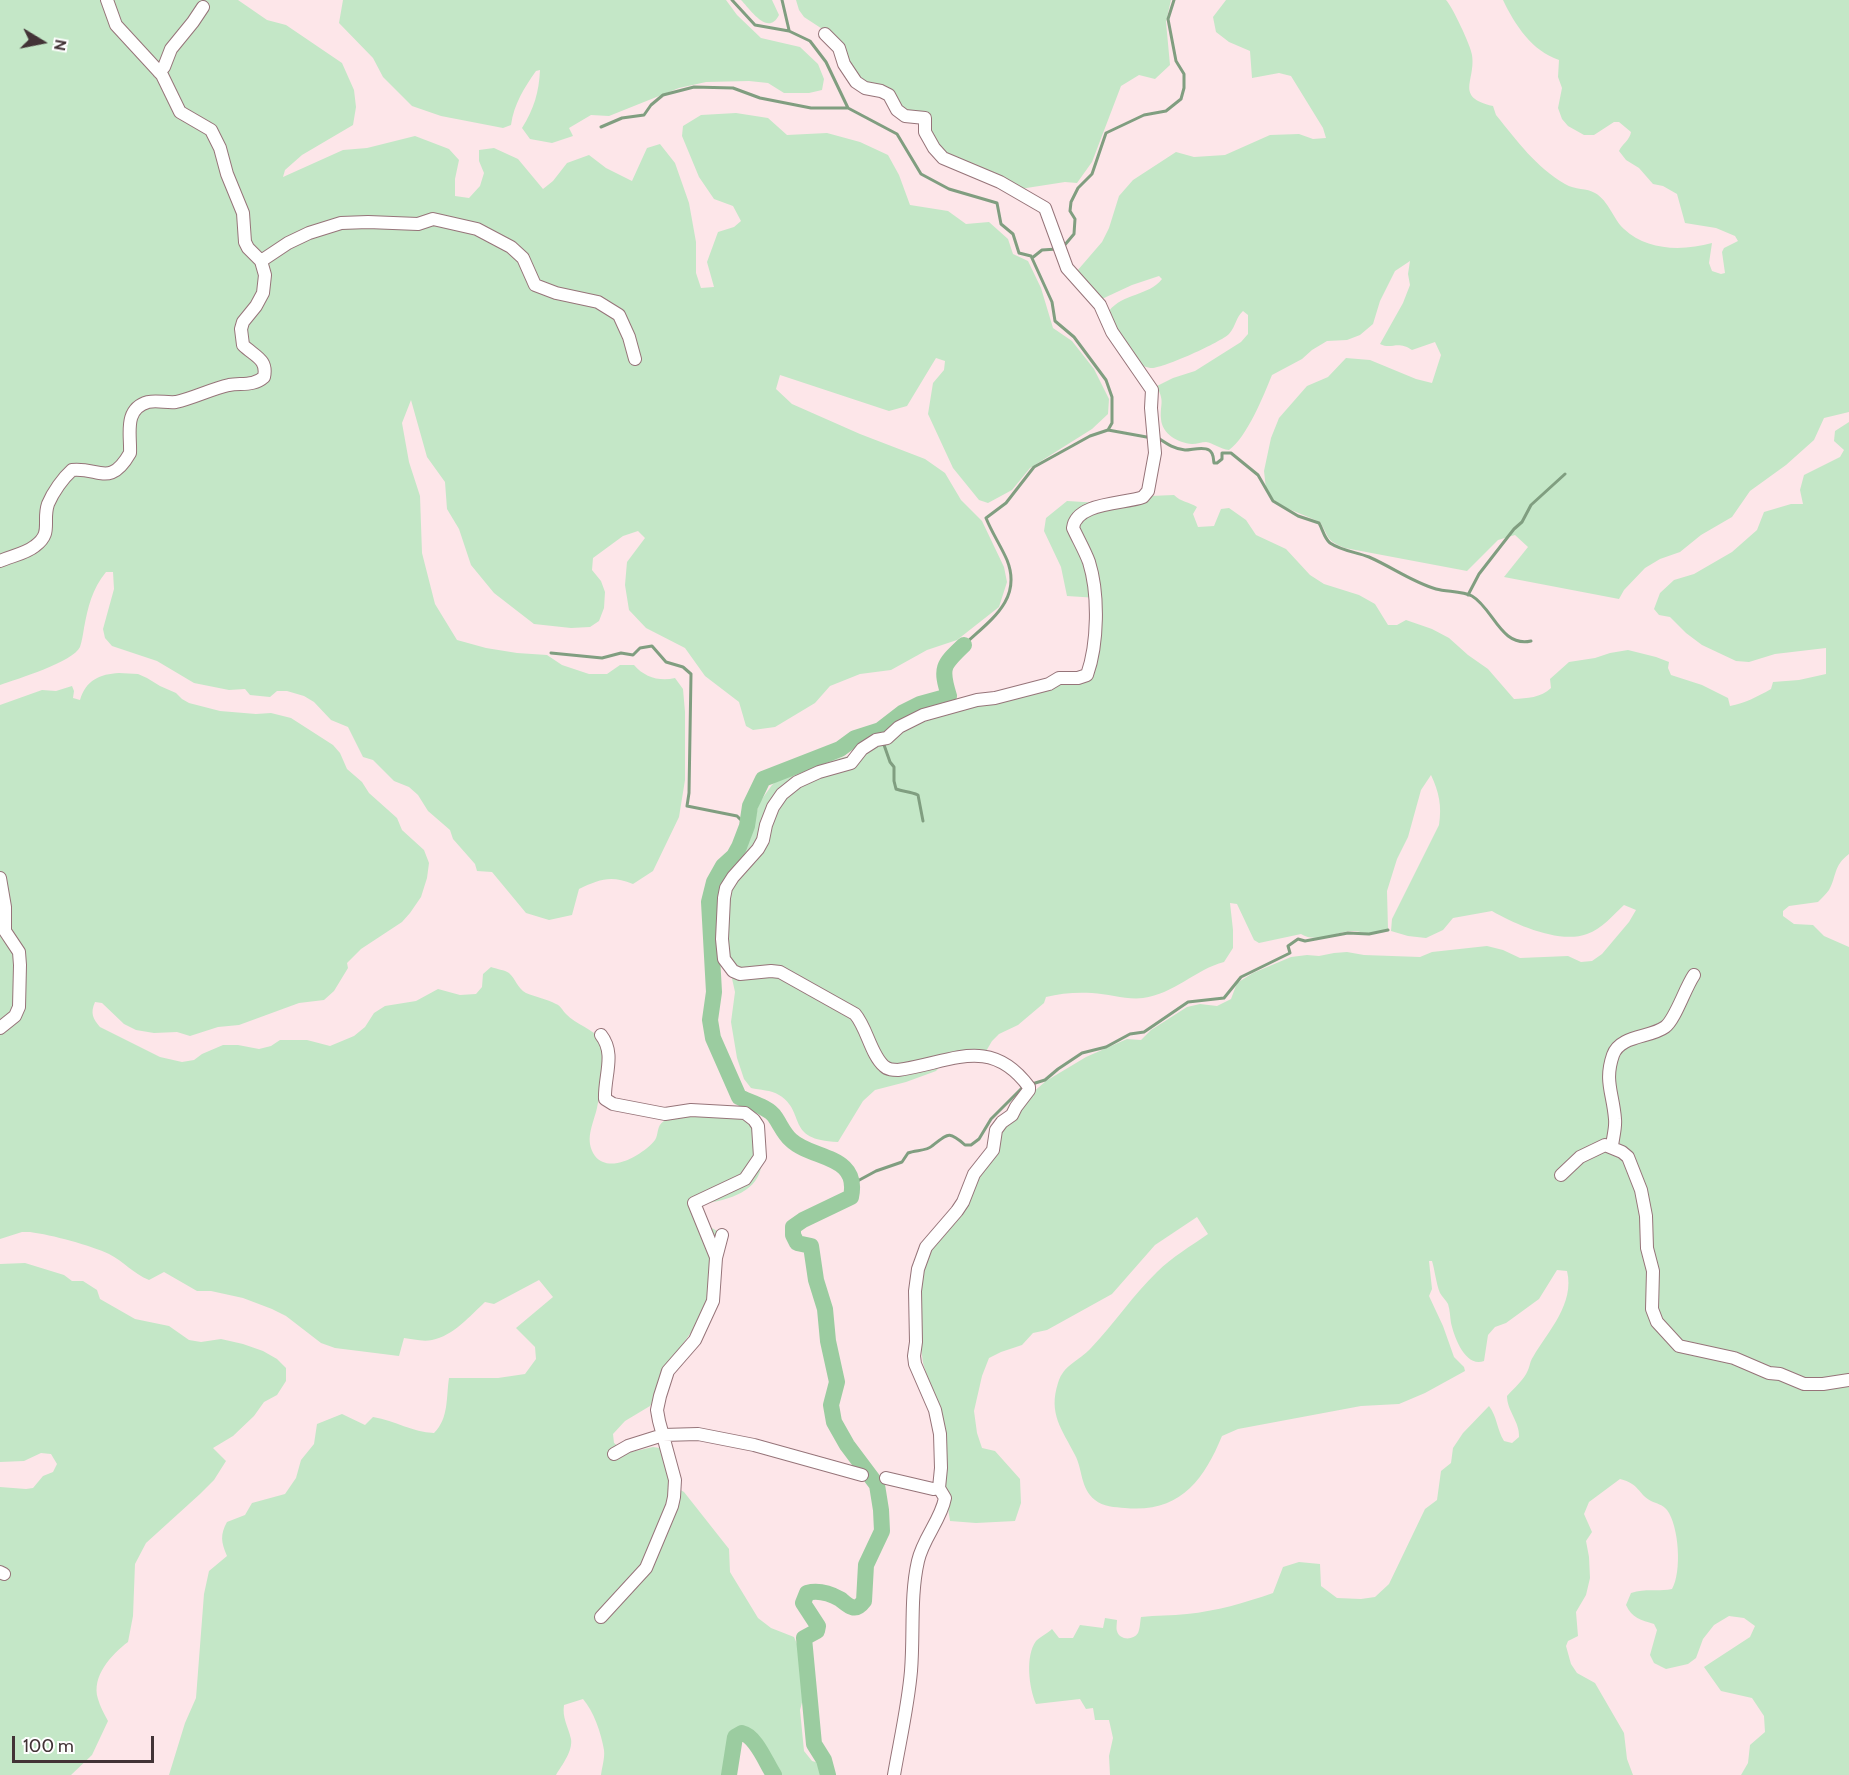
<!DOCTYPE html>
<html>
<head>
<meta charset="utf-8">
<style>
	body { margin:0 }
	#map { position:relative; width:1849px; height:1775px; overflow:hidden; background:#fde6e9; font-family:Cabin,sans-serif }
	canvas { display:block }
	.north { position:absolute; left:12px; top:12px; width:60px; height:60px; -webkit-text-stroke:4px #fff; paint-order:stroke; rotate:100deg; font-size:16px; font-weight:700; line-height:24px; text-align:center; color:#423336 }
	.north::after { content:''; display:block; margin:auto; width:21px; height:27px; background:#423336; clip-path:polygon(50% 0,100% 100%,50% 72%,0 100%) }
	.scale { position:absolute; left:12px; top:1736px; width:142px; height:27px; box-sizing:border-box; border:3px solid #423336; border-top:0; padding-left:8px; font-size:18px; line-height:21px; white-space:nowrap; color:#423336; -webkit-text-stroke:4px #fff; paint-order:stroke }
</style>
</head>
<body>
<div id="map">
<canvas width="1849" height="1775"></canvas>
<div class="north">N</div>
<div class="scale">100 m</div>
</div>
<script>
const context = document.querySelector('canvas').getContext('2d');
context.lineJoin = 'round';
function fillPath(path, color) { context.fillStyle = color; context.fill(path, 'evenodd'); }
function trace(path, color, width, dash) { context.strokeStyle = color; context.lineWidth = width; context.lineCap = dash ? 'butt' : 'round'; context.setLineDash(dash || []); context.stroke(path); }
const green = new Path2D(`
	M0,0H238L267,20L286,25L342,63L354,90L356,107L353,125L302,155L285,170L283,177L343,150L367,148L415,136L449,149L459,160L455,179V196L469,198L480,186L484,173L479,161V150L494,148L518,159L543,189L553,181L567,163L589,155L606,168L632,181L647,148L660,144L675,163L689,203L696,242V273L701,288L714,287L707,262L718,232L734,227L741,221L733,206L714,199L699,177L682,136L683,126L701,115L736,113L768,118L787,135L827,133L860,142L888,155L899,175L910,205L948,211L966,224L989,222L1008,239L1013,254L1028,261L1041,288L1053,328L1072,341L1094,369L1109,399L1108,414L1092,429L1030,468L1012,490L988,503L979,500L953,468L928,414L933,383L944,370L945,361L936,358L907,406L889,411L780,375L776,389L792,404L860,434L925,459L945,473L961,500L982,521L1004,567L1007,582L999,607L957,640L927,650L891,670L860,674L830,686L815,703L775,727L753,730L746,726L739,702L705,676L685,648L646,628L629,610L625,585L627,562L645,538L638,531L623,536L593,558L592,570L601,581L605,592L604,608L599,621L590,627L571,628L534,624L494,593L471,565L459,529L447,509L445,482L427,457L411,400L402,423L409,462L420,496L422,553L435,604L457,640L486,648L517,653L547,655L562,665L589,674H607L620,665H634C644,677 660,682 675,678L683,689L685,712V780L679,817L653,871L633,884C611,875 600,879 579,889L572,915L549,920L526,913L492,872L477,871L475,864L453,839L450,830L428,811L418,795L409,787L394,781L373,760L363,757L348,727L331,720L314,702L304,696L287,691H277L270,697L250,695L245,689L229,690L194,683L157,661L112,646L105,638L103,629L114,589L113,572H106C92,589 88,607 84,628C83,634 82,641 80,647C73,662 17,679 0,685Z
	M343,0H726L737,15L761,38L800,47L818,64L824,79L822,90L809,93H784L768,83L749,81L706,82L679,88L609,116L591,115L569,128L573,136L552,143L530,139L522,128C534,109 539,92 540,70L536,71C524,88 514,104 511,125L503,128L441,116L412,106L383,77L373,58L339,23Z
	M741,0H772L779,15C768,37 750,9 741,0Z
	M796,0H1171L1166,22L1170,65L1155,79L1139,75L1121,86L1092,162L1077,183L1065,182L1020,189L945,153L912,113L859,80L833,36L804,17L799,10Z
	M1226,0H1446C1452,6 1471,46 1472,55C1476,81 1454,97 1493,106L1496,115C1517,141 1536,167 1565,184C1575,190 1587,188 1595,193C1609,201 1613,219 1624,229C1647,251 1683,251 1712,243L1709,263L1712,271L1721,274L1725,273L1722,252L1724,248L1738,241L1735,236L1716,228L1685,223L1677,194L1663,186L1653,184L1639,168L1626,160L1619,151C1622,144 1630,140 1631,132L1619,122H1614L1594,135H1584L1568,126L1562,119L1558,108L1562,88L1558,77L1559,60C1532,51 1515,25 1503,0H1849V412L1824,418L1814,440L1786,465L1750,491L1732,517L1701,535L1680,552L1660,559L1645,568L1624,590L1619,599L1504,577L1528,547L1515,535L1498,540L1467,571L1345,548C1325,540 1330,538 1320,522L1284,507L1274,500L1266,489L1264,471L1271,438L1279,418L1307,386L1328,377L1346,358L1370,360L1416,379L1432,383L1441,355L1435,342L1412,350C1397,340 1392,350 1380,344L1403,303L1410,285L1408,274L1410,261L1395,271L1380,301L1373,324L1360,335L1347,340L1327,341L1312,350L1302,359L1272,375C1263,397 1247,437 1229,450C1220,449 1213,443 1206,442C1202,442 1197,444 1192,444C1178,443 1162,434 1161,419C1160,402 1165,404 1157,386L1173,378L1195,371L1241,342L1248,334V315L1243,311C1236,317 1236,326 1229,334C1221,342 1164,368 1152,368C1149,368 1142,366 1139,364C1126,353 1118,331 1110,316L1109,311C1123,293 1149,296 1162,279L1159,276L1132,285L1104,298H1099L1077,271L1102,242L1109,228L1119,196L1133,180L1176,152L1194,157L1225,155L1270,135L1299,134L1313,139L1326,138L1323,128L1291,76L1279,73L1252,78L1250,51L1229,42L1216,32L1213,17Z
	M1849,422V854C1833,866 1837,876 1829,890C1826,894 1822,898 1818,902L1789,906L1783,911V916L1794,924L1813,925L1824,936L1849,947V1775H1741L1748,1763L1750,1745L1765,1732L1764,1716L1752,1698L1721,1691L1704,1667L1750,1637L1755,1626L1744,1618L1729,1616L1714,1625L1703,1639L1696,1658L1688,1664L1666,1669L1654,1663L1650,1655L1657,1630L1654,1624C1641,1620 1632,1618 1626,1605L1631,1593C1646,1588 1657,1592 1672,1589C1682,1572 1679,1526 1667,1510C1662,1504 1657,1504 1651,1501C1637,1493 1640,1484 1620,1479L1589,1502L1584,1514L1592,1532L1586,1541L1589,1557L1590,1578L1586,1595L1576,1612L1578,1636L1568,1641L1566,1646L1571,1664L1577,1673L1595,1683L1624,1733L1627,1759L1633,1775H1110L1109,1756L1113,1738L1109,1720H1095L1093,1708L1086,1709L1080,1699L1036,1704C1029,1688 1025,1656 1036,1641C1040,1637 1048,1633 1052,1629L1059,1638H1073L1080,1625L1103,1628L1105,1618L1117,1620C1117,1622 1116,1629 1117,1631C1119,1640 1133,1641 1138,1633C1140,1629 1140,1622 1141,1617C1156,1615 1172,1616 1187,1614C1217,1611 1244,1603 1273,1593L1283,1567L1299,1562L1320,1564L1321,1586L1337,1598L1361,1599L1375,1597L1389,1584L1425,1509L1437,1500L1441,1471L1451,1463L1453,1448L1463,1433L1489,1406C1497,1416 1497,1430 1504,1441L1512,1443L1519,1437C1520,1422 1507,1411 1507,1396C1514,1388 1524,1380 1528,1370C1530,1366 1530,1361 1533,1357C1548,1331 1575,1304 1567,1271L1557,1270L1539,1299L1506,1323L1495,1327L1488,1335L1484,1361C1465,1368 1454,1336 1451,1323C1450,1317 1450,1310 1448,1304C1446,1300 1442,1297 1440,1293C1436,1283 1435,1271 1432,1261H1429L1432,1289L1429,1296L1443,1326L1454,1357L1464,1367L1465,1371L1425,1393L1399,1404L1361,1406L1238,1429L1222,1436C1203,1482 1179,1513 1125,1508C1115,1507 1103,1507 1095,1500C1080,1488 1083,1470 1075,1455C1062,1429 1048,1414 1058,1383C1064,1364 1078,1362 1091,1348C1114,1324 1133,1295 1157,1272C1172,1257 1191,1246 1208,1234L1197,1217L1155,1245L1112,1294L1047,1330L1033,1333L1022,1345L1001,1352L989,1358L982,1376L974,1411L977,1433L982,1448L995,1451L1020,1479L1021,1503L1015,1521L976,1523L950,1521L944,1483L942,1423L923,1363L920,1340L918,1292L928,1251L1001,1133L1032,1093L1046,1081L1086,1057L1127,1039L1141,1040L1151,1030L1187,1007L1200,1004L1217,1006L1231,999L1237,983L1253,973L1291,957L1307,955L1319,956L1334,953L1347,952L1364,955L1420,957L1432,952L1487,946L1503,950L1520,958L1568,956L1581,962L1592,961L1602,954L1629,922L1636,910L1624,905C1613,915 1602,929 1587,934C1560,944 1516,925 1492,911L1453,918L1443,930L1426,938L1408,936L1391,931L1392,919L1439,825C1442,806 1439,792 1431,775L1421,790L1408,837L1397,859L1387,891L1388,929C1382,930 1375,933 1368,933C1363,933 1358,931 1354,931C1336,931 1317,944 1301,934L1259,943L1254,940L1237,904L1230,903L1233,930V948L1224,962C1196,969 1174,994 1143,998C1127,1000 1109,994 1092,993C1078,992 1060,993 1046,997L1044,1003L1018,1025L999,1034L992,1041L985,1053L950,1055L936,1071L906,1082L875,1090L863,1101L838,1142C784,1140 807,1112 779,1095C771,1090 760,1090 751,1088L744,1079L737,1058L731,1022L735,992L727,956L722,890L750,840L759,803L772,785L782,775L807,766L869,751L919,720L1064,681L1085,679L1098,598L1067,596L1061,567L1044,531L1046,518L1067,501L1117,504L1150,496L1174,495C1181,502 1189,502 1197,507L1193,514L1198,527L1214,526L1221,509L1229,508L1246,520L1256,535L1286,549L1310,575L1324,584L1359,595L1375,604L1388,625H1397L1406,620L1432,629L1449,638L1468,655L1488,669L1514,699C1527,698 1541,698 1551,688L1550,679L1569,662L1595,658L1610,653L1628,650L1656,657L1669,662L1668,668L1671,675L1702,685L1728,698L1730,706C1745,703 1757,697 1771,689L1773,682L1799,680L1826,674V648L1775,654L1749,662L1736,661L1702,645L1686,633L1670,617L1659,615L1654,609L1660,593L1674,580L1694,574L1732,552L1757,530L1764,512L1791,504H1803L1800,490L1804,475L1840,457L1844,450L1834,441L1835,431Z
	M119,673L138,674L147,678L160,686L176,693L182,699L189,703L220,711L256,714L271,713L291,718L333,745L340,753L347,769L362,782L369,793L397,818L402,830L424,850L429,863L427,878L421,897L410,913L402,922L361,949L347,963L348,968L334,991L324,1000L299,1003L239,1025L218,1027L190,1036L177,1032L154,1033L136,1030L124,1024L102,1003L95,1002C90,1013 93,1019 100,1027L160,1057L182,1062L194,1060L202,1054L223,1045H238L259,1049L271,1046L280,1040H307L330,1046L354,1036L365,1027L374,1013L385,1006L416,1001L438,989L460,995L476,994L482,987L483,974L491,967C496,969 505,970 509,973C516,979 517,988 526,993C536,997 547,999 556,1004C561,1006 562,1010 566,1014C576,1025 593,1028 601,1041C609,1053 600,1093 597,1108C593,1125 584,1140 595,1156C610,1175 644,1154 655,1140C659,1134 656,1126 664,1121C672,1115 726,1113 736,1115C740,1116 750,1121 752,1124C761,1134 762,1150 762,1162C759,1193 729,1199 704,1204L702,1210L705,1224L717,1231L711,1293L696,1325L665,1370L657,1394L650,1406L625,1421L613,1434L614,1443L627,1453L653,1447L660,1448L670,1484L684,1492L729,1549L730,1572L758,1618L771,1628L794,1637L802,1656L806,1687L800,1710L804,1751L812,1761L819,1763L822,1775H779L755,1737L745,1728C727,1736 728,1757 726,1775H601C602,1767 605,1758 604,1750C601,1733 594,1712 583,1699L564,1705C562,1718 568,1726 571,1739C573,1751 562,1765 556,1775H169L185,1723L196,1698L204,1594L209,1571L227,1556C221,1542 220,1535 227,1522L245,1515L252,1503L285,1494L296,1478L301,1460L314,1444L317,1424L342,1414L365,1425L373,1417C396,1421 412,1432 434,1433C449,1418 446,1398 449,1378H498L525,1374L536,1359L535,1347L516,1328L553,1297L539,1280L494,1304L485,1302C470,1316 453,1336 432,1340C423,1342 412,1339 404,1338L399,1356L335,1348L321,1343L286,1316L272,1309L243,1298L211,1291H197L164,1272L149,1280C132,1273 125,1262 109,1254C90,1245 52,1235 30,1232H22L0,1239V705L42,690L56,691L72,686L74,691L73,698L80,700C86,680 100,674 119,673Z
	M25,1263L64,1275L72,1281H83L97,1290L100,1299L135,1319L169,1326L189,1340L201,1342L221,1339L243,1344L263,1351L277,1359L286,1368V1381L277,1395L264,1402L254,1416L233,1436L213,1448L226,1461L214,1480L200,1494L146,1543L135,1564L133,1616L128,1642C112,1654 91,1676 98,1699C100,1706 104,1714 108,1721L92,1755L71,1775H0V1487L26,1489L33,1488L43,1476L53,1472L57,1464L51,1454L41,1453L24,1461L0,1462V1264Z`);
const stream = new Path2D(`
	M732,0L755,25L789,31L810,41L826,62L848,108
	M782,0L789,30
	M601,127L622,118L644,115L651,105L663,95L694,87L733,88L760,98L811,108H848L897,134L921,174L949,189L997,203L1001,224L1013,234L1019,253L1031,256L1052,302L1055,321L1074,337L1106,380L1112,397V423L1108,430L1090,436L1034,467L1006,503L986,518C992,533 1001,546 1007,560C1023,600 989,621 964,645
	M1063,247L1074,234L1075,219L1070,211L1071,202L1078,188L1092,174L1106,133L1144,115L1166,111L1181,99L1184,88V74L1176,61L1168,19L1174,0
	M1032,258L1042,250L1057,249
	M1108,430L1152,438
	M1158,438C1167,444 1174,449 1185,450C1192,450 1203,446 1209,450C1214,453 1213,458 1214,463H1217L1222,459V453H1231L1258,475L1273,501L1298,516L1319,523C1323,530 1324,538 1330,543C1342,551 1356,552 1369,557C1392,567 1412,582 1436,589C1447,592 1462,591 1472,596C1493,608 1501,648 1531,641
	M1468,595L1479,574L1514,529L1522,522L1531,505L1565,474
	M551,653L602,658L621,653L633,655L640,648L652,646L666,662L683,667L691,674L689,793L687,806L737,816L747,826
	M883,742L890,762L894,767V781L896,789C904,792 910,791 918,795L923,821
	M1032,1084L1045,1080L1058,1069L1082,1053L1106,1047L1130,1034L1144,1032L1188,1002L1224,998L1241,977L1290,953L1288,946L1298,939L1305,941L1348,933L1369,934L1388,930
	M852,1184L876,1171L902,1162L908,1153C915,1150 927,1151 932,1146C948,1134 948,1130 965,1145H971L979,1139L991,1119L1023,1087`);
const river = new Path2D(`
	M729,1775L735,1737L742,1733C756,1736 766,1763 774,1775
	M828,1775L824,1760L814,1744L804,1638L817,1631L818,1626L803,1603L807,1593C818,1590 829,1593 840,1599C843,1601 848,1606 852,1607C857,1609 861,1605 864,1601L866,1565L882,1531L881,1510L877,1485L847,1445L834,1422L831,1405L837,1382L828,1341L825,1309L816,1280L811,1246L797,1243L793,1235V1227L803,1220L851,1197C860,1154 812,1160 791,1140C784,1134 780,1124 775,1117C769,1107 749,1102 739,1097L713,1038L710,1020L714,992L709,902L714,882L723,866L734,856L739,847L747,826L750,806L763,779L840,749L855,738L880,730L902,713L920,704L949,696C940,667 943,665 964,645`);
const minor = new Path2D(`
	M825,34L839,48L844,64L856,82L865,88L881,91L889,95L897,110L905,116L925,118V132L934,148L943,158L1000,182L1045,208L1067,268L1100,305L1112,332L1152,390L1151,408L1155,453L1148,491L1143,497C1125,504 1076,502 1073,528C1078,539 1085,551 1089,562C1099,594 1098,644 1087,675L1078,678H1059L1049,684L995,698L977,700L923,715L899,727L887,738L876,740L862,749L851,763L819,772L797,782L782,794L773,807L766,825L763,840L758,849L733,877L726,888L724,898L722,939L724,959L733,971L740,974L771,971L780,972L855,1014C867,1028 871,1055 884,1066C888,1070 893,1070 898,1070C950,1063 990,1034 1029,1087V1090L1016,1107L1012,1115L1002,1122L996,1130L993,1150L974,1174L963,1202L957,1211L926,1247L918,1269L915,1291L916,1342L914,1356L915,1364L935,1410L940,1434L941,1468L939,1488L945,1498C941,1520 923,1538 918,1561C910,1596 914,1634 911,1671C908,1706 900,1740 894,1775
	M159,72L164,67L171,49L193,22L203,7
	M261,261L288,243L309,233L341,223L368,222L418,224L433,219L477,229L511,247L523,258L535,285L556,293L598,302L619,315L629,337L635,359
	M0,561C11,556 25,554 35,546C53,533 42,522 48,504C53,492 63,478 72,470C99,467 110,488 130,453C131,435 123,409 148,402C157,400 167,403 176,402C194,398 211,389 229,385C242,383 254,386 264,377C268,359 254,356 243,345L241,329L243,322L256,306L263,293L265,275L261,261L248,248L245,242L243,213L227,174L220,148L211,130L180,112L162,75L116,25L107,0
	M0,878L5,907V931L19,952L20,965L19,1007L15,1016L0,1028
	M601,1035C616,1054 604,1076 605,1099L613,1104L665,1114L691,1110L745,1113L754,1120L758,1126L760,1157L745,1179L694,1203L716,1257
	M1612,1146C1613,1137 1616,1127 1615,1119C1613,1093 1604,1081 1613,1055C1620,1035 1650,1038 1665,1027C1675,1020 1685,988 1694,975
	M1561,1175L1580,1157L1605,1145L1622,1152L1628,1157L1641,1190L1646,1216L1647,1248L1653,1271L1652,1309L1657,1322L1679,1346L1734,1358L1769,1373L1780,1374L1804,1384H1823L1849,1380
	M614,1454L628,1446L663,1435L698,1434L754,1445L862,1475
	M886,1478L933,1489L939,1488
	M0,1572L4,1574
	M601,1617L646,1568L672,1506L674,1497L675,1480L659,1421L657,1410L660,1396L668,1371L695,1340L713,1301L716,1258L722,1235`);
fillPath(green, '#c4e7c7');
trace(stream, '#809e80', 3);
trace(river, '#9bcca0', 16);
trace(minor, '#967479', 14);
trace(minor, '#fff', 12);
</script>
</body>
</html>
